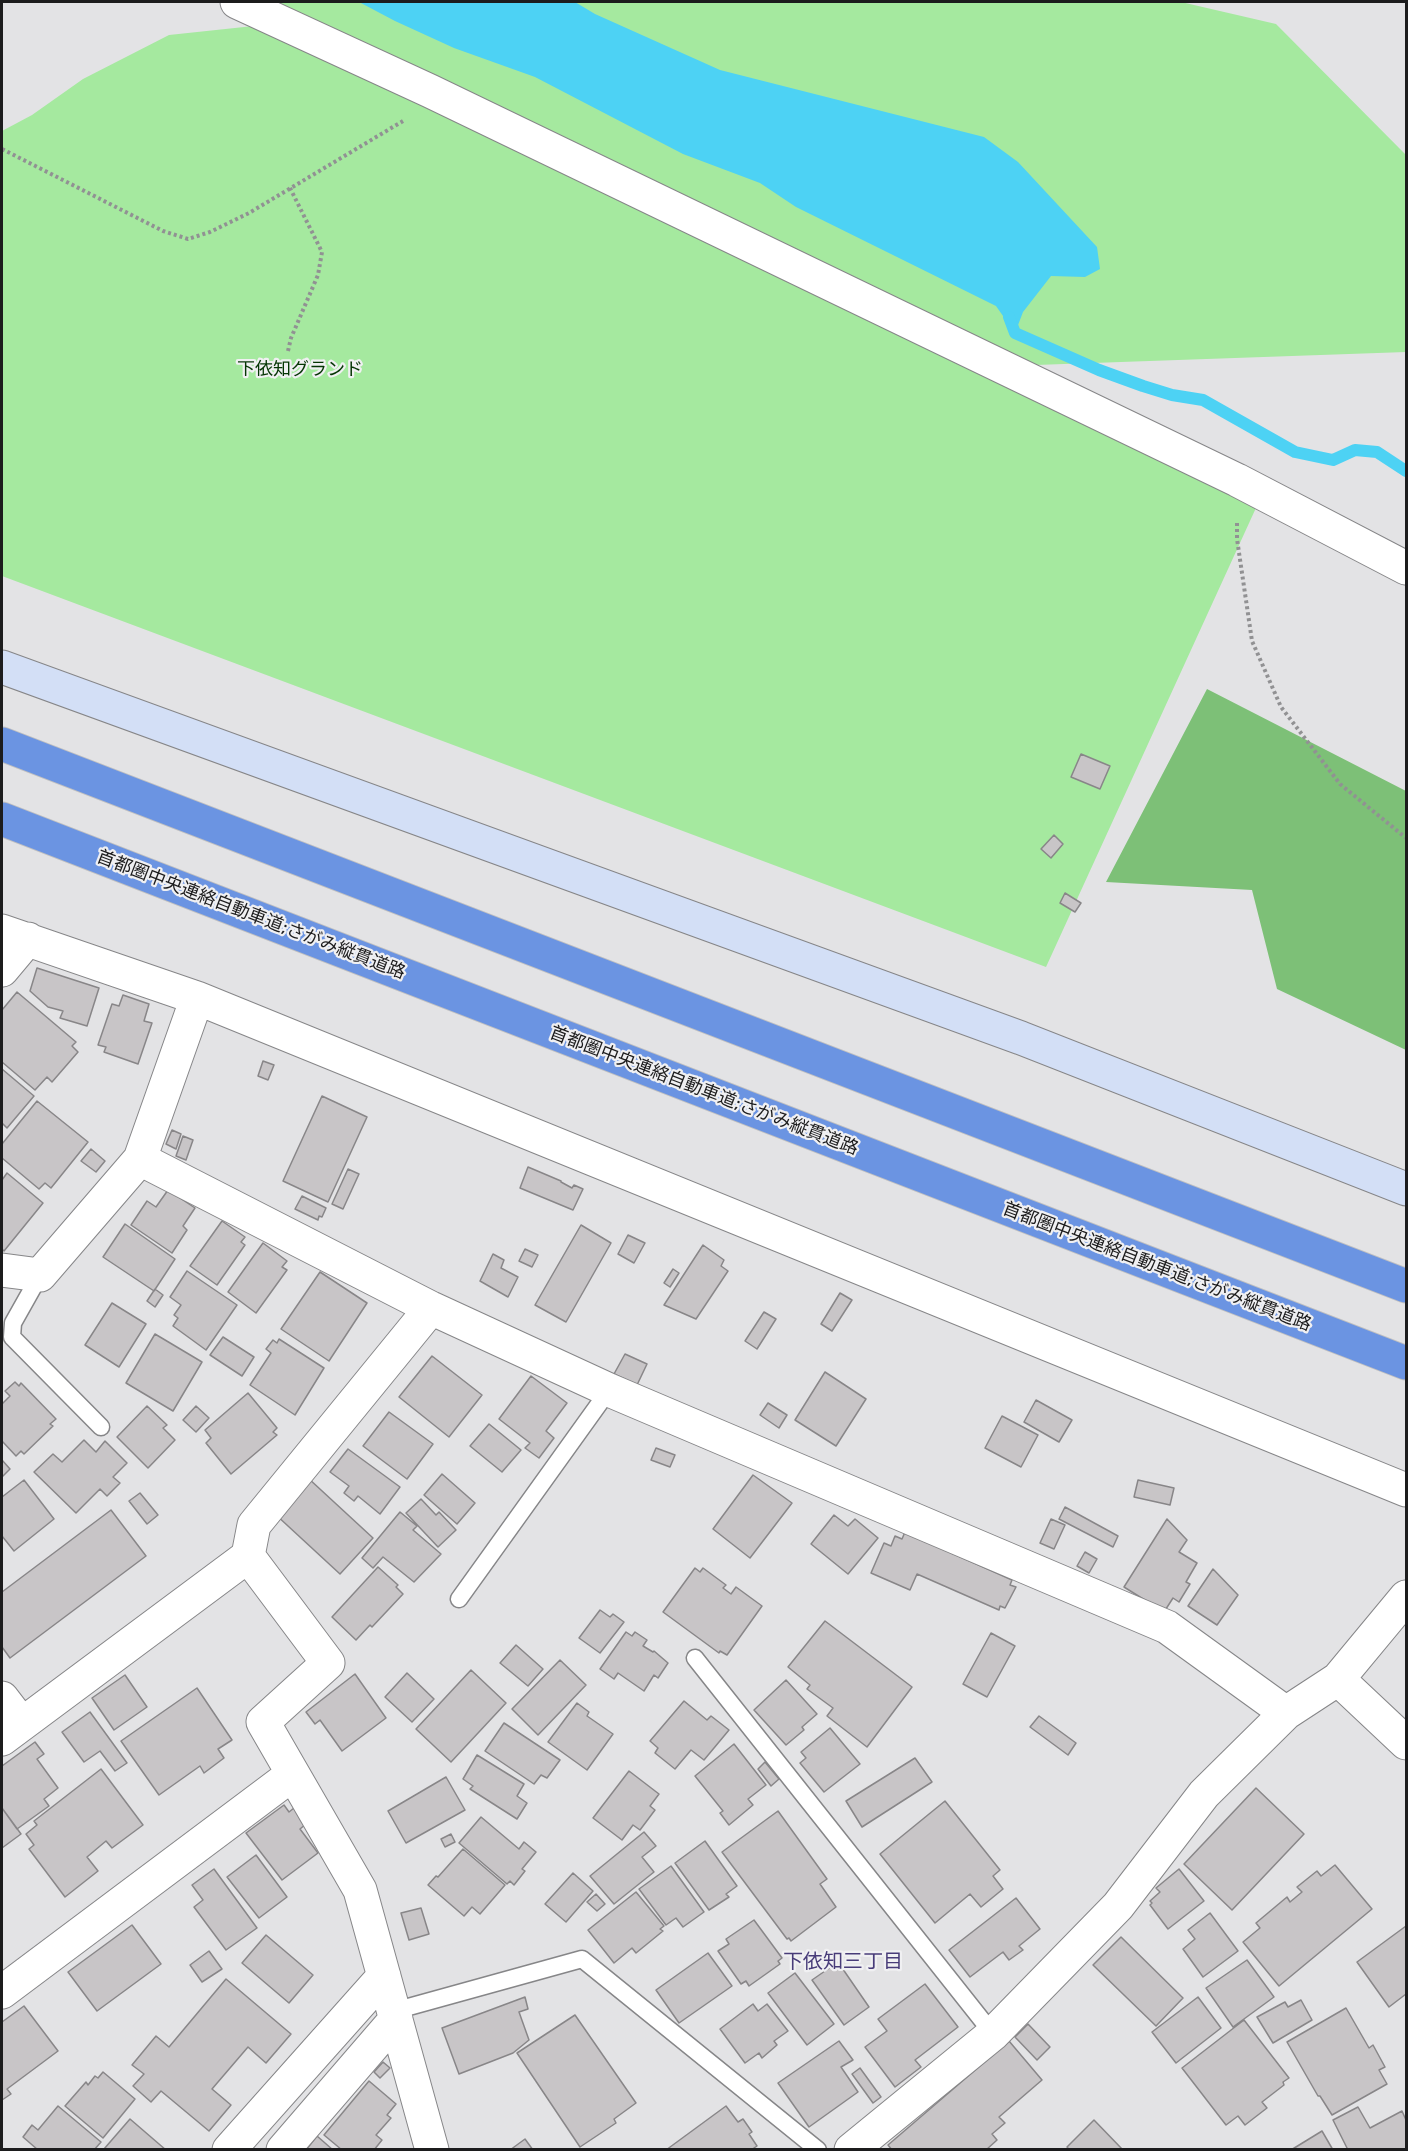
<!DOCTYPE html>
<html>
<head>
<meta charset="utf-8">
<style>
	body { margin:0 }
	#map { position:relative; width:1408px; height:2151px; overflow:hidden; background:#e3e3e5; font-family:Rubik,sans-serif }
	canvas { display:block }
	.frame { position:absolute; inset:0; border:3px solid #1c1c1d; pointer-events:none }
</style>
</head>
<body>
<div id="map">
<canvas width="1408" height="2151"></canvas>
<div class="frame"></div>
</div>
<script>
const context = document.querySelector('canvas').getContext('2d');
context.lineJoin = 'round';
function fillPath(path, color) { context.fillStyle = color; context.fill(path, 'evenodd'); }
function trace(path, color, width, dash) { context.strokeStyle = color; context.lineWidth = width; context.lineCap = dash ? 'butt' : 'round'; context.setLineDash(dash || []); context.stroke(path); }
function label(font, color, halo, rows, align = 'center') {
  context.font = font + ' Rubik,"Noto Sans JP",sans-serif'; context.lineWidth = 4.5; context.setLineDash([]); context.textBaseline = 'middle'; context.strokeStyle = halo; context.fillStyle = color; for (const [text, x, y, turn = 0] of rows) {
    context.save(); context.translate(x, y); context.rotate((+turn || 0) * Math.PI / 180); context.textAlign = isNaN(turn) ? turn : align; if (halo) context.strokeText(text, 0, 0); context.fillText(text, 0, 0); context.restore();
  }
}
const green = new Path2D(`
	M242,2H1181L1276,24L1406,155V352L1007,366L1266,486L1046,967L2,576V131L32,115L83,79L169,35L263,25Z`);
const forest = new Path2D(`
	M1207,689L1406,791V1050L1277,989L1252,890L1106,882Z`);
const water = new Path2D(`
	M359,2H575L595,14L720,70L984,137L1018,162L1097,247L1100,269L1085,277L1051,276L1023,312L1015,333L996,306L796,207L760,183L683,154L535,77L454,48L395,21Z`);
const stream = new Path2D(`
	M1009,317L1015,333L1099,370L1143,386L1172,395L1203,400L1295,452L1333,460L1355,450L1377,452L1406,471`);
const building = new Path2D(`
	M1081,754L1110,766L1100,789L1071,777Z
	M1054,835L1063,844L1051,858L1041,849Z
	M1065,893L1081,903L1075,912L1060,903Z
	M37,968L99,988L87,1026L60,1018L63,1011L48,1007L30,991Z
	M17,992L76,1042L72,1046L78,1052L52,1082L47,1077L35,1090L2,1062V1010Z
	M123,995L149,1004L144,1021L152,1023L138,1064L104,1052L106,1047L98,1045L112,1004L119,1006Z
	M263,1061L274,1065L268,1080L258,1076Z
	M2,1069L34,1096L7,1128L2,1123Z
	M322,1096L367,1117L328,1202L283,1181Z
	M37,1101L88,1142L51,1188L45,1183L39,1189L2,1158V1144Z
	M172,1130L181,1134L176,1149L166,1144Z
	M183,1136L193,1140L186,1160L176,1156Z
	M91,1149L105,1161L96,1172L81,1161Z
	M528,1167L561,1181V1182L572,1188L574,1185L583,1189L573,1210L520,1188Z
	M348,1169L359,1174L343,1209L332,1204Z
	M7,1173L43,1203L4,1251L2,1249V1180Z
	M168,1190L195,1208L183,1226L187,1230L172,1253L131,1225L147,1201L156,1207Z
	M302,1196L326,1208L322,1217L319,1216L318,1220L295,1209Z
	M222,1221L245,1237L241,1242L245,1245L217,1285L190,1266Z
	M125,1224L175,1259L154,1291L103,1257Z
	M581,1225L611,1243L566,1322L535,1305Z
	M628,1235L645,1243L634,1263L618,1254Z
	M263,1243L287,1261L282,1267L287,1270L256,1313L228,1292Z
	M703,1245L724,1260L721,1266L728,1271L696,1319L664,1305Z
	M525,1249L538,1255L532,1267L519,1261Z
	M493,1254L504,1260L501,1268L518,1277L508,1297L480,1281Z
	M673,1269L679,1273L670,1287L664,1283Z
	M187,1271L237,1305L206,1350L173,1326L178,1318L174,1315L181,1305L170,1297Z
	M320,1272L367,1303L329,1361L281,1329Z
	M155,1289L163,1295L155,1307L147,1301Z
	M840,1293L852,1300L832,1331L821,1324Z
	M112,1303L146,1324L119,1367L85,1345Z
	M764,1312L776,1319L757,1349L745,1341Z
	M155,1334L202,1362L173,1411L126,1383Z
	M223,1337L254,1357L242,1376L210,1355Z
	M279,1339L324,1368L295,1415L250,1385L271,1353L266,1349L273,1340L277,1343Z
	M625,1354L647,1364L637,1385L614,1374Z
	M432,1356L482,1395L449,1437L399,1397Z
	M825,1372L866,1399L836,1446L795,1420Z
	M531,1376L567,1403L546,1431L554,1438L539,1458L525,1448L530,1443L499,1419Z
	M15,1382L19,1386L21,1383L56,1419L50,1424L53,1426L24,1454L21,1451L16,1456L2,1441V1404L10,1396L5,1391Z
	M248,1393L277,1428L273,1432L277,1435L231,1474L206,1443L211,1438L205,1430Z
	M1036,1400L1072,1420L1059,1442L1024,1422Z
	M768,1403L787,1415L779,1428L760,1415Z
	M147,1406L167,1425L163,1428L175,1440L148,1468L117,1437Z
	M196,1406L209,1418L196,1432L183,1420Z
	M389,1412L433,1444L407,1479L363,1446Z
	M1002,1416L1038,1435L1021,1467L985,1448Z
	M489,1424L521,1450L502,1472L470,1446Z
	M84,1440L96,1452L105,1441L127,1463L113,1477L120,1483L107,1496L100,1489L76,1513L34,1472L53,1454L62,1462Z
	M656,1448L675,1455L670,1467L651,1460Z
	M348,1449L400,1487L380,1514L358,1496L354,1501L344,1493L349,1486L330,1472Z
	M2,1460L10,1469L2,1477Z
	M442,1474L475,1503L457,1524L424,1495Z
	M753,1475L792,1503L750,1558L713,1529Z
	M308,1478L373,1538L340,1574L275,1514Z
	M24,1480L54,1519L14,1551L2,1536V1497Z
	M1138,1480L1174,1488L1170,1505L1134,1497Z
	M140,1493L158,1515L147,1524L129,1501Z
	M421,1499L436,1515L439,1512L456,1530L438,1547L406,1513Z
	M1065,1507L1118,1536L1113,1547L1059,1519Z
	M111,1510L146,1556L10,1658L2,1647V1592Z
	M400,1512L417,1526L413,1530L441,1554L414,1582L383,1557L373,1568L362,1558Z
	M834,1515L848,1526L855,1519L878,1538L848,1574L811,1544Z
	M1051,1519L1065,1525L1054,1549L1040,1543Z
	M1167,1519L1187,1540L1179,1552L1197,1563L1186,1582L1190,1584L1179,1602L1173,1598L1164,1612L1124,1587Z
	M905,1532L1012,1580L1010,1585L1016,1587L1005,1608L1000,1606L999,1610L917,1574L910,1590L871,1573L884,1543L891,1546L895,1536L902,1539Z
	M1085,1552L1097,1559L1089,1573L1077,1566Z
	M378,1567L398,1585L396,1587L403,1594L372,1627L370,1625L356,1640L332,1617Z
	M695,1568L700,1572L703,1568L726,1585L723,1588L731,1594L736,1587L762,1606L727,1655L720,1651L719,1653L663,1612Z
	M1213,1569L1238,1595L1217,1625L1188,1606Z
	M600,1610L610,1617L613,1614L624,1622L600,1653L579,1638Z
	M825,1621L912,1687L867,1747L827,1716L833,1708L807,1689L810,1685L788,1667Z
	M626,1632L632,1636L635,1632L647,1640L643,1646L653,1652L654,1651L668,1663L658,1678L654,1675L644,1691L618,1673L614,1679L600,1669Z
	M991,1633L1015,1646L987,1697L963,1684Z
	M516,1645L543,1669L528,1686L500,1663Z
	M560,1660L586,1685L538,1735L512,1709Z
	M471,1670L506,1703L451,1762L416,1729Z
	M407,1673L434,1699L412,1722L385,1697Z
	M355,1674L386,1718L342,1751L320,1720L315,1724L306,1712Z
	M125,1675L147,1707L114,1730L92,1698Z
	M786,1680L817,1714L802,1727L804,1730L786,1745L754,1710Z
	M197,1688L232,1740L218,1749L224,1758L204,1773L200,1766L159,1795L121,1741Z
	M684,1701L707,1720L711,1716L729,1730L704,1760L691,1750L675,1769L655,1753L658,1748L650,1741Z
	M577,1703L589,1712L587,1716L613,1734L587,1770L548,1742Z
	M90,1712L127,1763L115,1771L100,1751L84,1762L62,1732Z
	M1039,1716L1076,1743L1068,1755L1030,1727Z
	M504,1723L560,1760L547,1778L541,1775L534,1784L485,1751Z
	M830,1728L860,1764L824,1792L800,1763L806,1758L801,1752Z
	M35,1742L44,1754L37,1759L58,1788L44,1799L49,1806L17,1829L2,1808V1766Z
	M734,1744L766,1785L748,1799L753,1805L729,1825L720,1813L723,1811L695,1776Z
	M477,1755L524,1784L517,1796L527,1803L517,1819L470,1789L473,1786L463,1779Z
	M915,1758L932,1782L862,1827L846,1801Z
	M765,1762L779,1779L771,1786L758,1769Z
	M101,1769L143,1825L112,1848L106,1841L87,1857L98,1871L65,1897L29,1849L34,1845L26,1834L37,1825L34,1821Z
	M629,1771L659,1794L650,1806L655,1810L640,1830L633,1825L622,1840L593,1818Z
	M446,1777L465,1810L406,1843L388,1811Z
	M1256,1788L1304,1834L1232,1910L1184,1864Z
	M945,1801L1000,1870L993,1876L1003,1889L981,1907L970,1894L935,1923L880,1854Z
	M284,1805L289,1812L294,1808L306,1824L300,1829L318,1853L282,1880L246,1833Z
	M2,1808L21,1834L2,1848Z
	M778,1811L827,1879L820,1884L836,1907L791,1941L789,1938L787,1939L722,1852Z
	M481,1817L519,1849L524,1842L536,1852L522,1869L525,1871L514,1885L510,1881L507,1884L459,1843Z
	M644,1832L656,1846L642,1857L654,1872L614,1904L590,1876Z
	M451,1834L455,1842L445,1847L441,1839Z
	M705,1841L737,1886L726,1894L729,1897L709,1910L675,1863Z
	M463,1849L505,1885L480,1914L472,1907L464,1916L428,1885L436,1876L438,1877Z
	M256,1855L287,1897L259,1918L227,1877Z
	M1335,1865L1372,1909L1279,1986L1243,1942L1260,1928L1256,1923L1287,1897L1290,1902L1302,1892L1297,1887L1317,1871L1321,1876Z
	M671,1866L704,1912L683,1927L676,1918L666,1925L639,1889Z
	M214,1869L257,1928L226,1950L194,1907L203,1900L192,1885Z
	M1179,1869L1204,1901L1168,1929L1150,1905L1152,1903L1150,1901L1160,1892L1156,1888Z
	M573,1873L593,1891L566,1922L545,1904Z
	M636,1892L664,1926L660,1929L663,1931L636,1953L632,1948L614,1963L588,1930Z
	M596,1894L605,1904L597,1911L587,1902Z
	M1016,1898L1040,1929L1019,1946L1023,1950L1009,1960L1003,1952L970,1977L949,1950Z
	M421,1908L429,1934L409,1940L401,1913Z
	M1210,1913L1238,1951L1203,1977L1183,1949L1195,1939L1188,1930Z
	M754,1920L782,1958L778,1961L780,1964L749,1986L746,1981L741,1984L718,1951L729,1944L726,1939Z
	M132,1925L161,1964L97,2011L68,1972Z
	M1406,1926V1994L1389,2007L1357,1962Z
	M266,1935L313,1975L289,2003L242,1963Z
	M1121,1937L1183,1998L1156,2026L1093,1965Z
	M209,1951L222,1969L202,1982L190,1965Z
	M708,1953L732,1986L679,2023L656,1990Z
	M1247,1960L1274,1997L1233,2027L1206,1988Z
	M838,1962L869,2007L844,2025L812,1980Z
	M795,1973L834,2024L807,2045L768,1993Z
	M226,1979L291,2034L266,2063L248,2047L212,2089L231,2105L209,2131L161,2091L151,2102L133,2086L144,2074L132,2065L156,2036L169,2047Z
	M925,1984L958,2027L915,2060L921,2067L895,2087L865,2047L887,2031L878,2019Z
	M525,1997L528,2009L519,2012L529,2040L513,2053L459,2074L442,2028Z
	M1198,1997L1221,2028L1176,2063L1152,2032Z
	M1301,2000L1312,2020L1273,2043L1257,2017L1285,2002L1288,2007Z
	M753,2004L758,2011L767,2004L788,2031L774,2041L777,2045L762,2058L759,2053L745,2063L720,2029Z
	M24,2006L58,2051L7,2089L11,2094L2,2100V2022Z
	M1346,2008L1369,2048L1373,2045L1385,2067L1379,2070L1387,2084L1332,2115L1320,2096H1318L1287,2042Z
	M575,2015L636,2103L614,2119L616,2123L580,2147L517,2053Z
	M1244,2020L1289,2078L1283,2082L1284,2085L1262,2102L1267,2108L1245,2125L1238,2116L1226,2125L1182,2068Z
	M1028,2024L1050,2047L1037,2060L1015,2037Z
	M839,2041L853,2060L841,2067L858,2092L809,2127L778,2083Z
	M1009,2041L1042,2080L999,2117L1005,2123L992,2134L997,2140L986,2150H892L888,2145Z
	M383,2062L390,2068L380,2078L374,2072Z
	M860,2068L881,2097L873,2103L852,2074Z
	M103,2072L135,2099L103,2138L65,2106L86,2082L88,2085L95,2076L98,2078Z
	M369,2081L396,2104L387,2115L391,2118L376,2135L382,2140L374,2150H342L324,2135Z
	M58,2106L101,2142L94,2150H38L23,2137L32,2125L38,2130Z
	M726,2106L738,2122L743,2119L752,2132L749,2134L757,2146L751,2150H666Z
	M1358,2107L1370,2128L1402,2111L1406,2120V2150H1348L1333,2120Z
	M130,2119L166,2150L104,2149Z
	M1094,2120L1123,2150H1070L1067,2147Z
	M1322,2131L1333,2150H1291Z
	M317,2136L333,2150H306Z
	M525,2139L533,2150H510Z`);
const path = new Path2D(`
	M2,149L163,231L188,239L210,232L249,213L403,121
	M288,351L291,338L318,275L322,252L290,188
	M1237,523V539L1252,641L1281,707L1340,784L1406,838`);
const lane = new Path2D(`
	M40,1275L13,1323L12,1337L101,1427
	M459,1599L609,1390
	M695,1658L993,2034
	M394,2011L582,1959L818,2150`);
const street = new Path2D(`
	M237,2L430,91L1237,480L1406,568
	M2,931L197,998L1406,1490
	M2,970L28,939
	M140,1159L431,1308L609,1390L1167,1627L1286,1713
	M2,1270L40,1275L140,1159L197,998
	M248,1556L254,1525L431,1308
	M1406,1597L1338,1679L1406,1743
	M2,1698L22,1724
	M2,1739L248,1556L328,1663L263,1722L360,1890L432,2150
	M2,1992L293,1774
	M229,2150L384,1976
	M283,2150L396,2019
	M851,2150L993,2034L1118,1906L1204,1794L1286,1713L1338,1679`);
const secondary = new Path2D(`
	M2,667L1021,1038L1406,1189`);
const highway = new Path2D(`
	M2,744L1406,1286
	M2,819L1406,1363`);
const parkNames = [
	["下依知グランド",300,370]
];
const streetNames = [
	["首都圏中央連絡自動車道;さがみ縦貫道路",251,915,21],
	["首都圏中央連絡自動車道;さがみ縦貫道路",704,1091,21],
	["首都圏中央連絡自動車道;さがみ縦貫道路",1157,1267,21]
];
const neighbourhoodNames = [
	["下依知三丁目",843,1962]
];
fillPath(green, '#a5e99f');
fillPath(forest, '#7dc077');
fillPath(water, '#4dd2f4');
trace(stream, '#4dd2f4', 12);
fillPath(building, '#c8c5c7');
trace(building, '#888688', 1.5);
trace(lane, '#868688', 19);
trace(street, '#868688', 35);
trace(secondary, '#868688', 35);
trace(highway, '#bfbfc0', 35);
trace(path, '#919193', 4, [3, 3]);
trace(lane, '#fff', 16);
trace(street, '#fff', 33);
trace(secondary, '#d3dff6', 33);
trace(highway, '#6b94e2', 33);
label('18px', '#053604', '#f0f0f2', parkNames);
label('18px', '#1c1c1d', '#f0f0f2', streetNames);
label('20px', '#483c79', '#f0f0f2', neighbourhoodNames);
</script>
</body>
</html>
